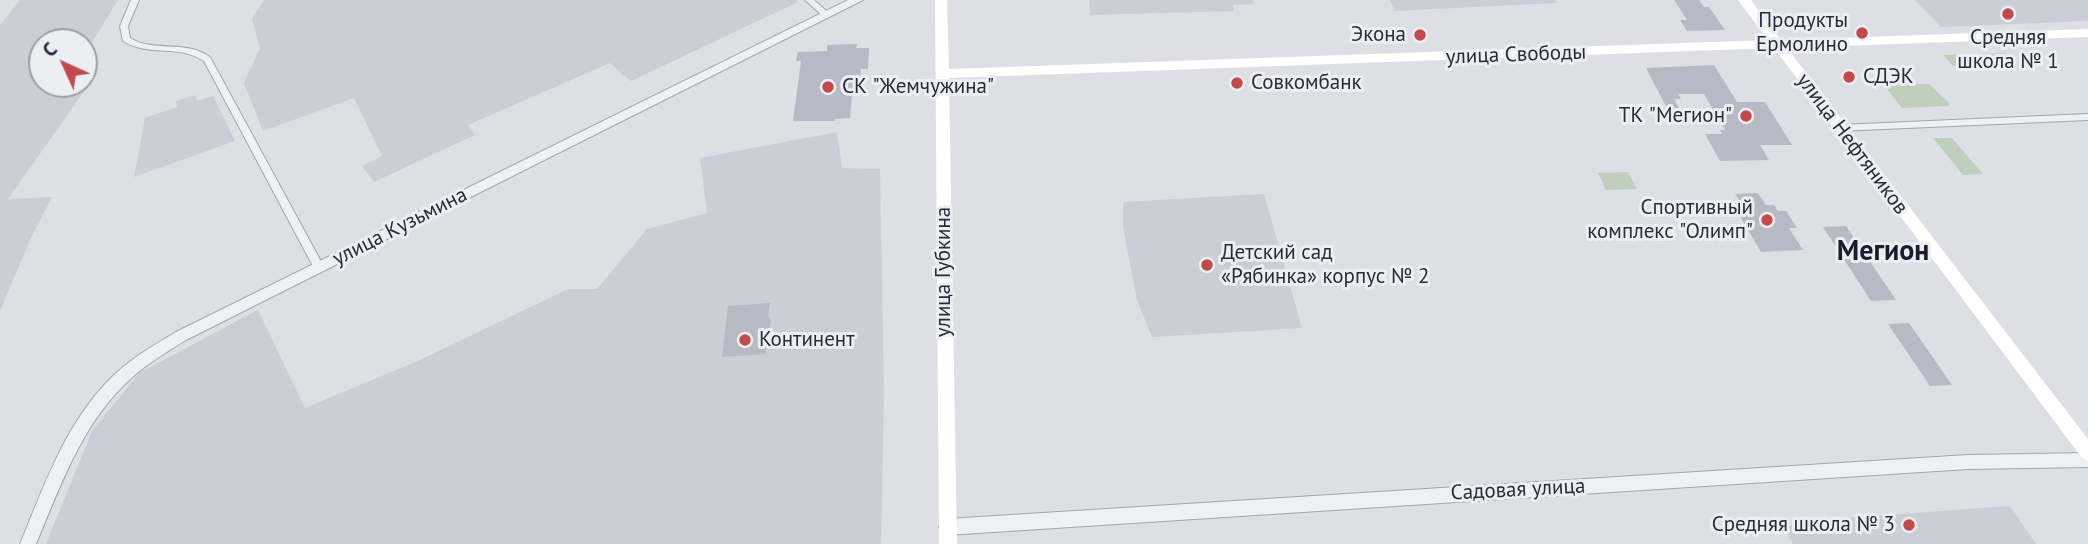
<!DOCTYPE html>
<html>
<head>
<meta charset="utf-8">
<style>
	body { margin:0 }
	#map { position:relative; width:2088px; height:544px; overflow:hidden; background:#dddfe5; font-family:"PT Sans",sans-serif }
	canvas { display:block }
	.north { position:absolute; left:28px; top:28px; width:70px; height:70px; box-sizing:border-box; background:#eceef3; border:2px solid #9ea0a9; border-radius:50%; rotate:315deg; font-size:19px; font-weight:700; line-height:28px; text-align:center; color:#282c3a }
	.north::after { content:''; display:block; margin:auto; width:24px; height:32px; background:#c14b4c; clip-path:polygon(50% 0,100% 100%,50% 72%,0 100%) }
</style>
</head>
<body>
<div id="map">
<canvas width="2088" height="544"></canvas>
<div class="north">С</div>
</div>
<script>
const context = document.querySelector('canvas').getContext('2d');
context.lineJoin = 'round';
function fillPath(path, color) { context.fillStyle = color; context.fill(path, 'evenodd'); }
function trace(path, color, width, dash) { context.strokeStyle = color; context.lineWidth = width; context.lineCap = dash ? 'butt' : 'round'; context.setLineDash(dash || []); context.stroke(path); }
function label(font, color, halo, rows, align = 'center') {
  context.font = font + ' "PT Sans",sans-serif'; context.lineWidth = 6; context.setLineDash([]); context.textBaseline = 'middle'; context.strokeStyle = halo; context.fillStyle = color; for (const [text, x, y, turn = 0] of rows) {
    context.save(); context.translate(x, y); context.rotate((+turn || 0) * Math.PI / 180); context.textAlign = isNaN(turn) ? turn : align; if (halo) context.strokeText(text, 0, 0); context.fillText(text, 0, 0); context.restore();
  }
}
const built = new Path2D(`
	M20,0H118L84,55V42H42V84H84V72L90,83L8,199L52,197L30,240L0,311V25Z
	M264,0H796L798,2L631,81L610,63L468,125L475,135L374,182L362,166L382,156L354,98L263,131L244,83L260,48L252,19Z
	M1089,0H1253L1254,4L1233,5L1234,11L1090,15Z
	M1390,0H1555L1557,3L1395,11Z
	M1915,0H2088V21L1941,27Z
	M196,95L197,101L213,96L235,141L134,177L145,118L177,107L176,101Z
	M837,132L842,168L880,169L884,393L881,544H46L92,431L139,373L258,310L305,408L422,359L568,289H597L647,229L707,213L700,158Z
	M1264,194L1302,328L1152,337L1137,300L1123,227V202Z
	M2010,506L2036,544H1793L1783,526L1807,524L1806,521Z`);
const green = new Path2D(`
	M2005,53L2016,64L1953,66L1943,55Z
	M1929,84L1949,103V106L1902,108L1886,88L1887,85Z
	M1933,138H1952L1983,174L1963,175Z
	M1628,172L1637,189L1606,190L1598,173Z`);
const building = new Path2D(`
	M1674,0H1699L1704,7H1709L1725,30L1687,31L1680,20H1687Z
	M857,44L856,48H869L868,69H861L859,94H852L850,118L835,119V121H793L801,61H796L798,52L827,51V45Z
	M1714,65L1737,102H1765L1792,145H1760L1769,160L1720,161L1705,134H1722L1720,130H1725L1704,94H1678L1681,99H1674L1679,108H1667L1646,68Z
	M1758,193L1766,205H1774L1778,211H1786L1797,228H1789L1803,250L1761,252L1734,206H1743L1735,194Z
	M1846,226L1896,300L1871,301L1823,227Z
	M770,303L768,315L771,321L765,354L722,357L728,306Z
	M1909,323L1952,385L1930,386L1888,324Z`);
const minor = new Path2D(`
	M131,0H139L128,26L130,38C155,53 184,39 210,57L324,267L323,270H315L204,61C179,44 148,57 123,41L120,26Z
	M805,0H814L831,15L827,18L824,17Z
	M2088,114V120L1839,131L1834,128L1839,125Z`);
const tertiary = new Path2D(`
	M848,0H863L186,340C165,353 143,366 125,384C80,428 60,487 36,544H20C45,484 66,421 114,375C132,358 154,345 176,332Z
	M2088,453V467L1968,469L947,535L941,532L939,527L941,522L947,519L1968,455Z`);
const secondary = new Path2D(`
	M935,0H947L949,69L1768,40L1738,0H1751L1781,40L2088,29V37L1787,48L2088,439V461L2082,458L1774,48L949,78L957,544H939Z`);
const markers = [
	[2008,14,7,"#c14b4c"],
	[1862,33,7,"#c14b4c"],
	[1420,35,7,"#c14b4c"],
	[1849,77,7,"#c14b4c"],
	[1237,83,7,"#c14b4c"],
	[828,87,7,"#c14b4c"],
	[1746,116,7,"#c14b4c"],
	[1767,220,7,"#c14b4c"],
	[1207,265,7,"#c14b4c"],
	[745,340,7,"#c14b4c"],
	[1909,525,7,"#c14b4c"]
];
const poiNames = [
	["Продукты",1848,21],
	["Ермолино",1848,45],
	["Экона",1406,35],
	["Средняя",2008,38,"center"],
	["школа № 1",2008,62,"center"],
	["СДЭК",1863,77,"left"],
	["Совкомбанк",1251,83,"left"],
	["СК \"Жемчужина\"",842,87,"left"],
	["ТК \"Мегион\"",1732,116],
	["Спортивный",1753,208],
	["комплекс \"Олимп\"",1753,232],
	["Детский сад",1221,253,"left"],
	["«Рябинка» корпус № 2",1221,277,"left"],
	["Континент",759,340,"left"],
	["Средняя школа № 3",1895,525]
];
const streetNames = [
	["улица Свободы",1516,55,-2],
	["улица Нефтяников",1852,144,53],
	["улица Кузьмина",400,227,-27],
	["улица Губкина",944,272,-90],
	["Садовая улица",1518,490,-3]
];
const districtNames = [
	["Мегион",1883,252]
];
fillPath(built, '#cbced6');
fillPath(green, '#c0cebe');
fillPath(building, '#b7bac4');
trace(minor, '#a3a6ae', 2);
trace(tertiary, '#a3a6ae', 2);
fillPath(minor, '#eff0f4');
fillPath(tertiary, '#eff0f4');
fillPath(secondary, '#fff');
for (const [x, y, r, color] of markers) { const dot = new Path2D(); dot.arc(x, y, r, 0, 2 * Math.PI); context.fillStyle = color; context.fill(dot); trace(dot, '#eceef3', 2.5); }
label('21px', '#282c3a', '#eceef3', poiNames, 'right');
label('21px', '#282c3a', '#eceef3', streetNames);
label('bold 28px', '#1a1d2b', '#eceef3', districtNames);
</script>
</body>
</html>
